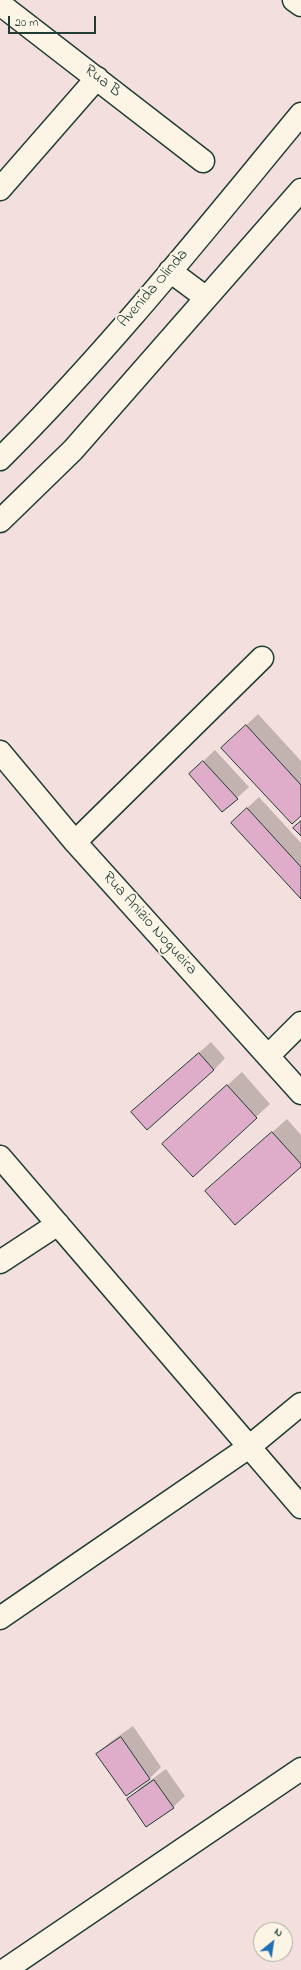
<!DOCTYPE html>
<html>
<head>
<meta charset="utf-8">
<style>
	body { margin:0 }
	#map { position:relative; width:301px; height:1970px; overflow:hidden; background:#f3dfdd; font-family:"Indie Flower",sans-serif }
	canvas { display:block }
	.north { position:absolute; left:253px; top:1922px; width:40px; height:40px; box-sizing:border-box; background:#fcf5e5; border:1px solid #a4ab9e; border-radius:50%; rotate:30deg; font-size:11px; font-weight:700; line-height:16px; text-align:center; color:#1f3d34 }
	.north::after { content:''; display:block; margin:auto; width:14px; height:18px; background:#1f6fb2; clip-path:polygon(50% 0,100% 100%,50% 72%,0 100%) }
	.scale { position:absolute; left:8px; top:16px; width:88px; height:18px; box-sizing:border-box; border:2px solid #1f3d34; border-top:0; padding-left:5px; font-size:12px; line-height:14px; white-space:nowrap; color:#1f3d34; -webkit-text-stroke:3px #fcf5e5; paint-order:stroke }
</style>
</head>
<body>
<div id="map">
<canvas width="301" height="1970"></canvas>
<div class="north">N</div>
<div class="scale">20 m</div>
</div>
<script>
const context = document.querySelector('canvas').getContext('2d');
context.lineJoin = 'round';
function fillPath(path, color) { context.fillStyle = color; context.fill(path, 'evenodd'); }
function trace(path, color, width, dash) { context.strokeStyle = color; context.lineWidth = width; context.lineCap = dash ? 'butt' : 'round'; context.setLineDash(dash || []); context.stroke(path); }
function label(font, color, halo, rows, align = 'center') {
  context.font = font + ' "Indie Flower",sans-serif'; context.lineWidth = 4; context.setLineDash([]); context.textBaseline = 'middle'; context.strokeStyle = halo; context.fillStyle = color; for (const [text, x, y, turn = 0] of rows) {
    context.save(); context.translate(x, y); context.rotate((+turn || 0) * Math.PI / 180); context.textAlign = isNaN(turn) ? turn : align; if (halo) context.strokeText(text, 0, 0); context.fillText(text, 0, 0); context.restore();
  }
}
const shadow = new Path2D(`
	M258,714L301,761V814L222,748Z
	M215,750L249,787L237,798L190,774Z
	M259,797L301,843V897L244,811Z
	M211,1042L225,1058L214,1070L144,1101Z
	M242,1072L270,1104L256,1117L178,1130Z
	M287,1119L301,1135V1166L221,1178Z
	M133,1726L161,1767L150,1778L126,1794L97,1754L109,1743Z
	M166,1769L185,1796L173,1807L128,1799L140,1788Z`);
const building = new Path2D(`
	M246,725L301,785V816L292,824L221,748Z
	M203,761L238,799L222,812L189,774Z
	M247,808L301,867V899L231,823Z
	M301,821V836L293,828Z
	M199,1053L214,1070L147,1130L131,1112Z
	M227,1085L257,1118L193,1177L162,1144Z
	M272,1132L301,1164V1167L235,1225L205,1191Z
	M121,1737L150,1779L126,1796L96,1754Z
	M154,1780L174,1808L146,1827L127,1799Z`);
const street = new Path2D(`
	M294,0L301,5
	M0,4L203,161
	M0,189L97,78
	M0,752L75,842L301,1093
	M75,842L262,658
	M268,1056L301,1023
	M0,1157L301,1507
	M0,1262L58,1224
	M5,1970L301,1769`);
const secondary = new Path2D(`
	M170,271L205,297
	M0,459C108,352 204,231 301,114
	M0,521L73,450L301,190
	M0,1618L249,1447L301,1404`);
const streetNames = [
	["Rua B",102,82,38],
	["Avenida Olinda",154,289,-49],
	["Rua Anizio Nogueira",149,924,48]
];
fillPath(shadow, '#0003');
fillPath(building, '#dfacc9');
trace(building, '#1f3d34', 1);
trace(street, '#1f3d34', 25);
trace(secondary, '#1f3d34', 25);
trace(street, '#fcf5e5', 22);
trace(secondary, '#fcf5e5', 22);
label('16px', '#1f3d34', '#fcf5e5', streetNames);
</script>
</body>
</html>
